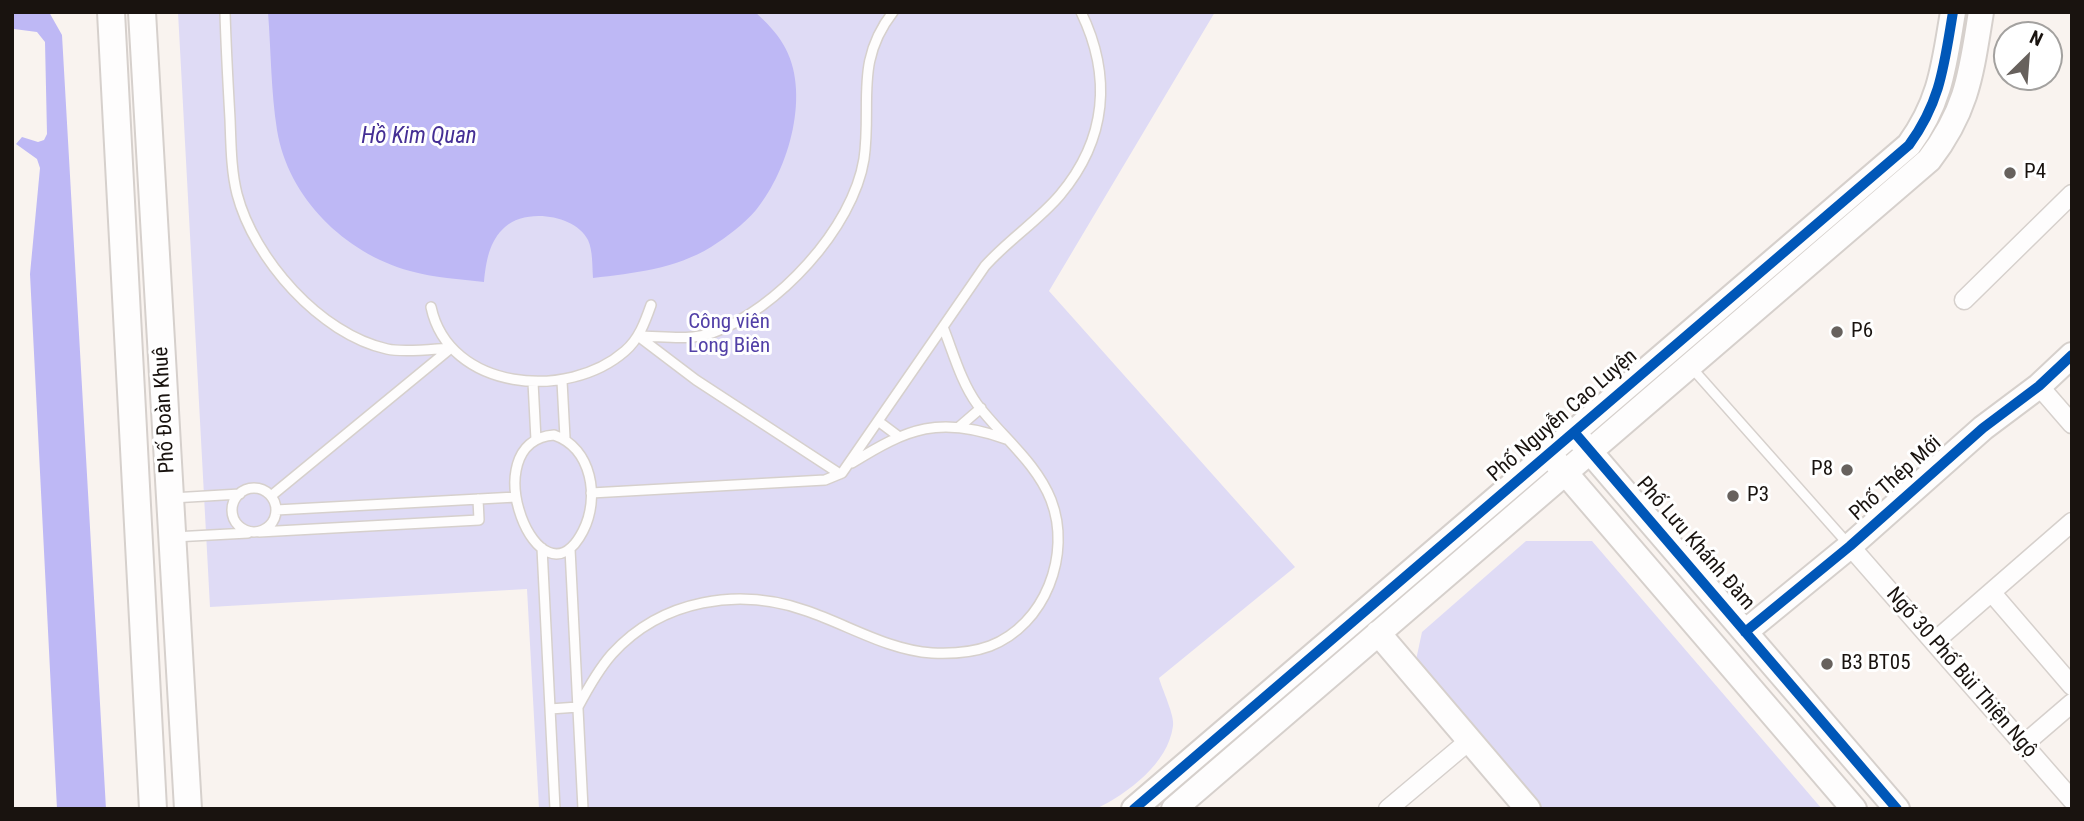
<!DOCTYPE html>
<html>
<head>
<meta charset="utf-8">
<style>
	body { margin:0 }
	#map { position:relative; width:2084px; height:821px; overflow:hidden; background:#f9f3ef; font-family:"Roboto Condensed",sans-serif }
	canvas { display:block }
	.frame { position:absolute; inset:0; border:14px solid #19130f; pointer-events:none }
	.north { position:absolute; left:1993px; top:21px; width:70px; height:70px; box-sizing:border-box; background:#fff; border:2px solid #a3a19f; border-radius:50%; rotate:25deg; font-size:19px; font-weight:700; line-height:28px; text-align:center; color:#19130f }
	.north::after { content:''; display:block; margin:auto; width:24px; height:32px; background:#67615d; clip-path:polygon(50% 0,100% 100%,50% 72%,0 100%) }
</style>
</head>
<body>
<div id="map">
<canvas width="2084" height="821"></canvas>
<div class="frame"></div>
<div class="north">N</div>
</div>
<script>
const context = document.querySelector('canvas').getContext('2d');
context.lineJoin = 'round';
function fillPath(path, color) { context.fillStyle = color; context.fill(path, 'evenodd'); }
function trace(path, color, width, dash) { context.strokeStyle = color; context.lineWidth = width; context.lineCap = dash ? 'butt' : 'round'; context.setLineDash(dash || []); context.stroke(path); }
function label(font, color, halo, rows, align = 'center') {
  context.font = font + ' "Roboto Condensed",sans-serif'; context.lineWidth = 6; context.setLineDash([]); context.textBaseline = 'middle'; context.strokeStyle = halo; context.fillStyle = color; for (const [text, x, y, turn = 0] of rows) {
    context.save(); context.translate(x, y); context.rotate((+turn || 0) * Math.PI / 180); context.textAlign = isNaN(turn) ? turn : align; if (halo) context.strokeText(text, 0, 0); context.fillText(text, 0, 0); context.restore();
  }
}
const green = new Path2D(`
	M178,12H1215L1049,291L1295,567L1159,678C1162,689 1175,716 1173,726C1168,764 1128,793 1096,809H539L527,589L210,607Z
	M1526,541H1592L1822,809H1543L1416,660L1422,632Z`);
const water = new Path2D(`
	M14,12H49L62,35L106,809H57L30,274L40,168L37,159L16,144L22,137L38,142L44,140L47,134L45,42L37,32L14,29Z
	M268,12H755C766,22 776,32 783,44C812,91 789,170 756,210C744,224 727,237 711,247C675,269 634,273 593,278C592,266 593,251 588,240C575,214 525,208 505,227C489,241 486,262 484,282C460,279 434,278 410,271C345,253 288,198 277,130C271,92 271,51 268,12Z`);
const lane = new Path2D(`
	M225,12C226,48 228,84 230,119C231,144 231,170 237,194C254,259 320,334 387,349C404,353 433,349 451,348
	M431,307C449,391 568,401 625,351C639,339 645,322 651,305
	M638,336C662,336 689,341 712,333C777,310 853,228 864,159C872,103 854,62 893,12
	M638,336L696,380L840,474
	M1691,367L1849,545
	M562,381L565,438
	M533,382L536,440
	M878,421L898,436
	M959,427L981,408
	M554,435C592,448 600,498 583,531C540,615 471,441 554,435Z
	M852,463C908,428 940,415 1006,439
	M232 510a22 22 0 1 1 44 0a22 22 0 1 1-44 0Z
	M591,493L825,480L842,473L985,266C1008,240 1038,221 1060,195C1107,139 1112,76 1081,12
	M271,496L451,348
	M172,498L240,494
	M276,510L516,497
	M259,532L479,520L478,499
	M174,537L248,533
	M542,548L555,809
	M570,549L583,809
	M550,709L578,707C588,688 598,670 612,654C662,599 739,587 807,611C848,625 888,650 932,653C952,654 971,653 990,646C1045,625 1072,554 1051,500C1036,462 1001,436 977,404C961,382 953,352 943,327`);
const street = new Path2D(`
	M1964,300L2072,194
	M2039,386L2072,424
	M1850,546L2072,800
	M1992,593L2072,686
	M1934,642L2072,522
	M2023,745L2072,703
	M1388,809L1470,740`);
const secondary = new Path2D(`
	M1580,440L1897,809
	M1556,462L1854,809
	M1745,632L1850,546L1983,428L2039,386L2072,355
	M1378,633L1528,809
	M1134,809L1909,145C1941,101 1944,65 1953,12
	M1174,809L1929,160C1968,109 1971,73 1981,12`);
const primary = new Path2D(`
	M111,12L153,809
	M142,12L188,809`);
const cycleway = new Path2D(`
	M1574,432L1897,809
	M1745,632L1850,546L1983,428L2039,386L2072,355
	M1134,809L1909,145C1941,101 1944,65 1953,12`);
const markers = [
	[2010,173,7,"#67615d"],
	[1837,332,7,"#67615d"],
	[1847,470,7,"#67615d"],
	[1733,496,7,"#67615d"],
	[1827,664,7,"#67615d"]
];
const poiNames = [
	["P4",2024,173],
	["P6",1851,332],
	["P8",1833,470,"right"],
	["P3",1747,496],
	["B3 BT05",1841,664]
];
const parkNames = [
	["Công viên",729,323],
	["Long Biên",729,347]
];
const streetNames = [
	["Phố Đoàn Khuê",165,410,-93],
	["Phố Nguyễn Cao Luyện",1563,416,-41],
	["Phố Thép Mới",1896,479,-42],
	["Phố Lưu Khánh Đàm",1695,544,49],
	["Ngõ 30 Phố Bùi Thiện Ngộ",1961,673,49]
];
const waterNames = [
	["Hồ Kim Quan",419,137]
];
fillPath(green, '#dfdbf5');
fillPath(water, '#beb8f5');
trace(lane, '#d6d0cc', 12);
trace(street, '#d6d0cc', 21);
trace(secondary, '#d6d0cc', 28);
trace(primary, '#d6d0cc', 30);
trace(lane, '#fefdfd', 9);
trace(street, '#fefdfd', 18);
trace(secondary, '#fefdfd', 24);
trace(primary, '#fefdfd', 26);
trace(cycleway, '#0057b8', 10);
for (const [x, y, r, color] of markers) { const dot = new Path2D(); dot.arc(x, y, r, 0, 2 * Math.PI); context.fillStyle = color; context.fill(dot); trace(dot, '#fff', 2.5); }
label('21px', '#19130f', '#fff', poiNames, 'left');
label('21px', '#5240a7', '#fff', parkNames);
label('21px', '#19130f', '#fff', streetNames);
label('italic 23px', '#442e94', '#fff', waterNames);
</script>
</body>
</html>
